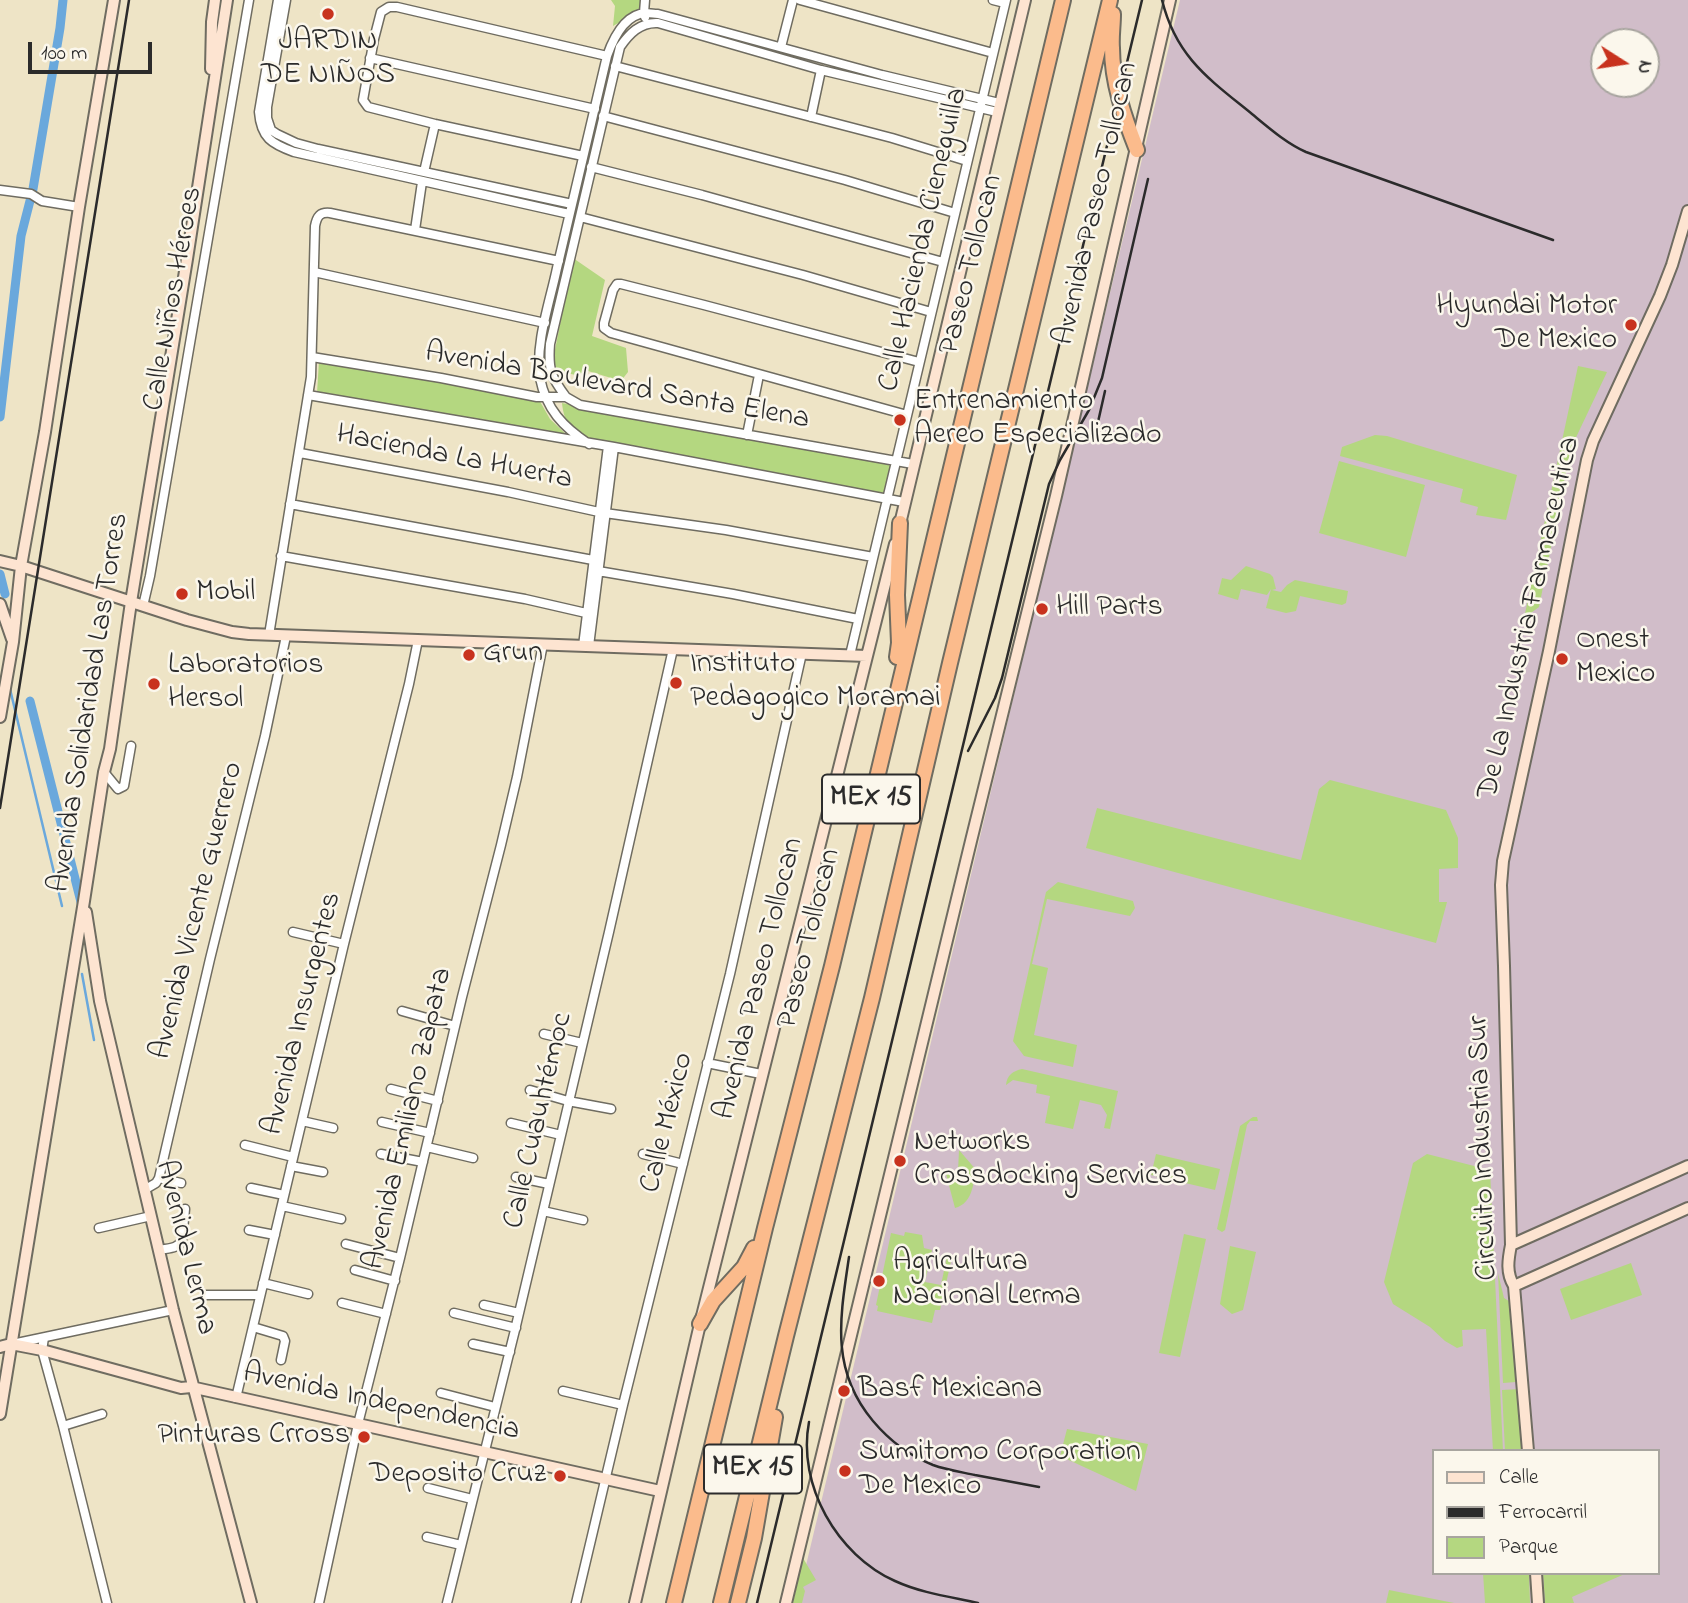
<!DOCTYPE html>
<html>
<head>
<meta charset="utf-8">
<style>
	body { margin:0 }
	#map { position:relative; width:1688px; height:1603px; overflow:hidden; background:#eee4c6; font-family:"Indie Flower",sans-serif }
	canvas { display:block }
	.legend { position:absolute; left:1432px; top:1449px; width:228px; height:126px; box-sizing:border-box; background:#fbf7ec; border:2px solid #a8a59f; margin:0; padding:9px 12px; list-style:none; font-size:21px; color:#2b2b2b }
	.legend li { display:flex; align-items:center; gap:14px; height:35px }
	.legend b { width:35px; border:2px solid #a8a59f }
	.north { position:absolute; left:1590px; top:28px; width:70px; height:70px; box-sizing:border-box; background:#fbf7ec; border:2px solid #a8a59f; border-radius:50%; rotate:102deg; font-size:19px; font-weight:700; line-height:28px; text-align:center; color:#2b2b2b }
	.north::after { content:''; display:block; margin:auto; width:24px; height:32px; background:#c8321e; clip-path:polygon(50% 0,100% 100%,50% 72%,0 100%) }
	.scale { position:absolute; left:28px; top:42px; width:124px; height:32px; box-sizing:border-box; border:4px solid #2b2b2b; border-top:0; padding-left:9px; font-size:21px; line-height:24px; white-space:nowrap; color:#2b2b2b; -webkit-text-stroke:5px #fbf7ec; paint-order:stroke }
</style>
</head>
<body>
<div id="map">
<canvas width="1688" height="1603"></canvas>
<ul class="legend">
<li><b style="height:9px;background:#fde4d1"></b>Calle</li>
<li><b style="height:9px;background:#2b2b2b"></b>Ferrocarril</li>
<li><b style="height:19px;background:#b4d780"></b>Parque</li>
</ul>
<div class="north">N</div>
<div class="scale">100 m</div>
</div>
<script>
const context = document.querySelector('canvas').getContext('2d');
context.lineJoin = 'round';
function fillPath(path, color) { context.fillStyle = color; context.fill(path, 'evenodd'); }
function trace(path, color, width, dash) { context.strokeStyle = color; context.lineWidth = width; context.lineCap = dash ? 'butt' : 'round'; context.setLineDash(dash || []); context.stroke(path); }
function label(font, color, halo, rows, align = 'center') {
  context.font = font + ' "Indie Flower",sans-serif'; context.lineWidth = 5; context.setLineDash([]); context.textBaseline = 'middle'; context.strokeStyle = halo; context.fillStyle = color; for (const [text, x, y, turn = 0] of rows) {
    context.save(); context.translate(x, y); context.rotate((+turn || 0) * Math.PI / 180); context.textAlign = isNaN(turn) ? turn : align; if (halo) context.strokeText(text, 0, 0); context.fillText(text, 0, 0); context.restore();
  }
}
const industrial = new Path2D(`
	M1180,0H1688V1603H797ZM1604,42H1646V84H1604ZM1434,1451H1658V1573H1434Z`);
const green = new Path2D(`
	M611,0H641L638,12L613,26L615,6Z
	M573,258L605,280L592,336L626,348L628,372L621,381L588,371L576,375L556,371L554,355Z
	M319,361L538,398L550,419L570,438L477,419L317,393Z
	M1578,366L1607,372L1571,448L1539,607L1524,618Z
	M562,403L891,465L884,495L594,440C574,432 564,426 562,403Z
	M1375,435L1387,436L1517,475L1506,520L1476,515L1478,507L1460,502L1463,489L1340,456L1342,447Z
	M1339,461L1425,485L1406,557L1319,533Z
	M1246,566L1270,574L1273,577L1276,589L1272,590L1281,592L1287,585L1295,580L1348,591L1346,603L1342,605L1300,596L1296,611L1286,613L1266,608L1271,589L1267,595L1241,589L1238,600L1218,594L1222,578L1231,580Z
	M1330,780L1446,810L1458,838V868L1439,869V902H1447L1436,943L1086,848L1097,808L1301,860L1319,789Z
	M1058,882L1133,901L1135,908L1130,916L1047,899L1032,964L1048,968L1034,1035L1077,1045L1073,1067L1024,1056L1013,1041L1046,892Z
	M1022,1069L1118,1091L1110,1129L1104,1128L1107,1115L1101,1105L1080,1100L1073,1129L1045,1123L1050,1096L1036,1093L1037,1085L1013,1080L1006,1085C1007,1075 1013,1071 1022,1069Z
	M1253,1117H1257L1258,1121H1250L1247,1125L1225,1230L1222,1232L1217,1229L1240,1126Z
	M959,1150L977,1171C972,1185 973,1203 955,1208L946,1174L976,1171L958,1172Z
	M1156,1154L1220,1169L1215,1190L1151,1175Z
	M1427,1154L1490,1170L1503,1451H1493L1486,1329L1462,1330L1463,1346L1457,1348L1445,1341L1430,1327L1393,1304L1384,1282L1413,1163Z
	M905,1232L922,1235L924,1248L932,1250L925,1282L941,1285L947,1256L952,1257L940,1310H935L932,1323L877,1311L878,1306L876,1305L891,1233L904,1236Z
	M1184,1234L1206,1239L1180,1357L1159,1353Z
	M1230,1246L1256,1252L1243,1310L1232,1314L1220,1304Z
	M1631,1263L1642,1295L1571,1320L1560,1289Z
	M1498,1273L1504,1298L1512,1303L1516,1382L1503,1383Z
	M1520,1389L1523,1451H1505L1502,1390Z
	M1067,1429L1148,1444L1136,1491L1060,1456Z
	M803,1558L816,1580L803,1587L805,1591L802,1603H793Z
	M1483,1573H1529L1530,1603H1485Z
	M1543,1573H1627L1572,1597L1574,1603H1545Z
	M1389,1590L1454,1603H1386Z`);
const stream = new Path2D(`
	M10,689L62,906
	M82,974L94,1040`);
const canal = new Path2D(`
	M0,417L21,236L33,189L60,28L63,0
	M0,574L5,594
	M30,701L82,906`);
const street = new Path2D(`
	M278,0L259,112C261,138 272,144 294,152L569,214
	M286,0L267,107V118L271,130L277,134L296,143L318,149L572,204
	M800,0L993,53
	M993,0L1005,3
	M645,17L644,13L645,0
	M781,47L793,0
	M370,58L595,109
	M615,66L892,138L967,161
	M603,116L845,180L955,213
	M811,117L821,70
	M583,156L435,124L368,107L363,100L374,39L381,12L389,7H397L607,56
	M591,167L702,195L943,262
	M424,172L435,124
	M0,190L31,194L42,201L79,207
	M580,217L803,275L931,312
	M415,230L422,182
	M314,272L545,323
	M312,357L441,378L537,397H566L580,405L913,464
	M308,395L614,447L904,502
	M566,397C551,377 548,370 550,344L620,47C629,34 640,22 658,23L821,70L997,112
	M907,415L611,333L604,328V323L613,290L617,284H621L704,305L919,362
	M747,435L759,375
	M589,444C563,427 546,409 540,378C535,343 550,302 557,268C574,197 590,126 607,56C613,39 625,14 646,13C647,13 656,14 658,14L882,75L999,103
	M300,453L508,492L599,512
	M290,504L593,560
	M605,513L726,530L873,557
	M281,556L525,599L586,613
	M598,571L733,594L858,619
	M143,606L150,576L249,0
	M269,635L311,377L315,226C317,216 320,212 330,213L559,261
	M583,646L608,446
	M589,646L614,447
	M850,655L1006,0
	M104,772L118,789L124,786L131,746
	M293,932L344,944
	M402,1011L455,1026
	M544,1034L582,1043
	M707,1063L761,1074
	M391,1089L438,1101
	M530,1090L568,1101L611,1109
	M302,1121L333,1128
	M382,1122L430,1133
	M511,1123L561,1135
	M245,1145L293,1157
	M427,1147L473,1158
	M381,1154L423,1162
	M643,1154L683,1164
	M291,1166L323,1172
	M516,1177L549,1184
	M159,1178L181,1183
	M251,1188L284,1195
	M144,1190L156,1183L159,1178L210,959L265,736L286,636
	M282,1206L341,1219
	M543,1211L583,1220
	M99,1228L151,1216
	M249,1230L275,1235
	M346,1244L400,1258
	M159,1250C168,1248 178,1249 182,1240L185,1209
	M355,1270L395,1281
	M263,1283L308,1294
	M206,1295H260
	M342,1303L386,1314
	M484,1305L519,1313
	M454,1313L516,1328
	M253,1327L283,1336L285,1341L281,1360
	M44,1338L42,1350L63,1426L107,1603
	M17,1343L173,1310
	M473,1344L510,1352
	M563,1391L623,1405
	M441,1393L495,1407
	M236,1398L344,944L409,684L418,640
	M63,1426L102,1414
	M428,1488L472,1499
	M427,1537L461,1545
	M319,1603L358,1424L400,1258L462,997L501,845L517,777L543,644
	M447,1603L515,1330L609,932L673,649
	M576,1603L623,1405L730,974L802,653`);
const secondary = new Path2D(`
	M211,69L212,22L215,0
	M899,528L1025,0
	M0,561L21,566L187,620L232,632L249,634L867,656
	M0,604L12,639
	M0,717L13,642L21,566L45,432L79,207L114,0
	M86,912L100,1001L173,1310L251,1603
	M1511,1245L1688,1166
	M1514,1286L1688,1208
	M0,1347L11,1344L42,1350L181,1388L191,1387L660,1491
	M0,1414L84,901L104,772L110,749L131,602L187,259L227,0
	M1528,1451L1514,1286C1506,1273 1508,1260 1511,1245L1504,966L1501,885L1503,861L1549,651L1587,460L1593,441L1660,296L1672,265L1688,211
	M1536,1573L1538,1603
	M635,1603L700,1324L895,544
	M786,1603L971,841L1056,496L1170,0`);
const highway = new Path2D(`
	M1113,14C1113,26 1111,37 1112,48C1112,82 1124,117 1137,150
	M897,657L899,643L897,595L900,523
	M700,1324L713,1301L744,1267L754,1248
	M674,1603L765,1228L832,966L1063,0
	M721,1603L786,1336L872,998L950,663L1110,0
	M738,1603L754,1538L775,1417`);
const rail = new Path2D(`
	M1162,0C1176,57 1209,79 1252,114C1269,128 1286,143 1306,152L1553,240
	M1098,422L1105,391
	M968,751L995,698L1002,678L1049,484L1060,460L1089,410L1102,378L1148,179
	M0,808L129,0
	M849,1257C840,1318 830,1370 873,1421C889,1440 910,1456 933,1465C947,1470 961,1472 975,1475C997,1479 1018,1483 1039,1487
	M809,1422C797,1485 837,1555 895,1581C921,1593 951,1597 978,1603
	M757,1603L1142,0`);
const markers = [
	[328,14,7,"#c8321e"],
	[1631,325,7,"#c8321e"],
	[900,420,7,"#c8321e"],
	[182,594,7,"#c8321e"],
	[1042,609,7,"#c8321e"],
	[469,655,7,"#c8321e"],
	[1562,659,7,"#c8321e"],
	[676,683,7,"#c8321e"],
	[154,684,7,"#c8321e"],
	[900,1161,7,"#c8321e"],
	[879,1281,7,"#c8321e"],
	[844,1391,7,"#c8321e"],
	[364,1437,7,"#c8321e"],
	[845,1471,7,"#c8321e"],
	[560,1476,7,"#c8321e"]
];
const shields = [
	[871,799,98],
	[753,1469,98]
];
const shieldNames = [
	["MEX 15",871,799],
	["MEX 15",753,1469]
];
const poiNames = [
	["JARDIN",328,43,"center"],
	["DE NIÑOS",328,77,"center"],
	["Hyundai Motor",1617,308,"right"],
	["De Mexico",1617,342,"right"],
	["Entrenamiento",914,403],
	["Aereo Especializado",914,437],
	["Mobil",196,594],
	["Hill Parts",1056,609],
	["Onest",1576,642],
	["Mexico",1576,676],
	["Grun",483,655],
	["Instituto",690,666],
	["Pedagogico Moramai",690,700],
	["Laboratorios",168,667],
	["Hersol",168,701],
	["Networks",914,1144],
	["Crossdocking Services",914,1178],
	["Agricultura",893,1264],
	["Nacional Lerma",893,1298],
	["Basf Mexicana",858,1391],
	["Pinturas Crross",350,1437,"right"],
	["Sumitomo Corporation",859,1454],
	["De Mexico",859,1488],
	["Deposito Cruz",546,1476,"right"]
];
const streetNames = [
	["Avenida Paseo Tollocan",1098,204,-77],
	["Calle Hacienda Cieneguilla",925,240,-77],
	["Paseo Tollocan",973,265,-76],
	["Calle Niños Héroes",175,299,-80],
	["Avenida Boulevard Santa Elena",617,388,10],
	["Hacienda La Huerta",454,459,11],
	["De La Industria Farmaceutica",1531,618,-77],
	["Avenida Solidaridad Las Torres",91,703,-81],
	["Avenida Vicente Guerrero",199,911,-76],
	["Paseo Tollocan",811,939,-76],
	["Avenida Paseo Tollocan",761,979,-76],
	["Avenida Insurgentes",304,1014,-76],
	["Avenida Emiliano Zapata",410,1119,-77],
	["Calle Cuauhtémoc",540,1121,-77],
	["Calle México",669,1123,-76],
	["Circuito Industria Sur",1485,1148,-92],
	["Avenida Lerma",184,1248,76],
	["Avenida Independencia",381,1404,12]
];
fillPath(industrial, '#d1bdc9');
fillPath(green, '#b4d780');
trace(stream, '#6aa8dc', 2.5);
trace(canal, '#6aa8dc', 9);
trace(street, '#6f6c61', 11);
trace(secondary, '#6f6c61', 14);
trace(highway, '#6f6c61', 18);
trace(street, '#fff', 8);
trace(secondary, '#fde4d1', 10);
trace(highway, '#fbbb8c', 14);
trace(rail, '#2b2b2b', 2.5);
for (const [x, y, r, color] of markers) { const dot = new Path2D(); dot.arc(x, y, r, 0, 2 * Math.PI); context.fillStyle = color; context.fill(dot); trace(dot, '#fbf7ec', 2.5); }
for (const [x, y, w] of shields) { const box = new Path2D(); box.roundRect(x - w / 2, y - 24.5, w, 49, 5); context.fillStyle = '#fbf7ec'; context.fill(box); trace(box, '#2b2b2b', 2); }
label('bold 28px', '#2b2b2b', null, shieldNames);
label('30px', '#2b2b2b', '#fbf7ec', poiNames, 'left');
label('30px', '#2b2b2b', '#fbf7ec', streetNames);
</script>
</body>
</html>
